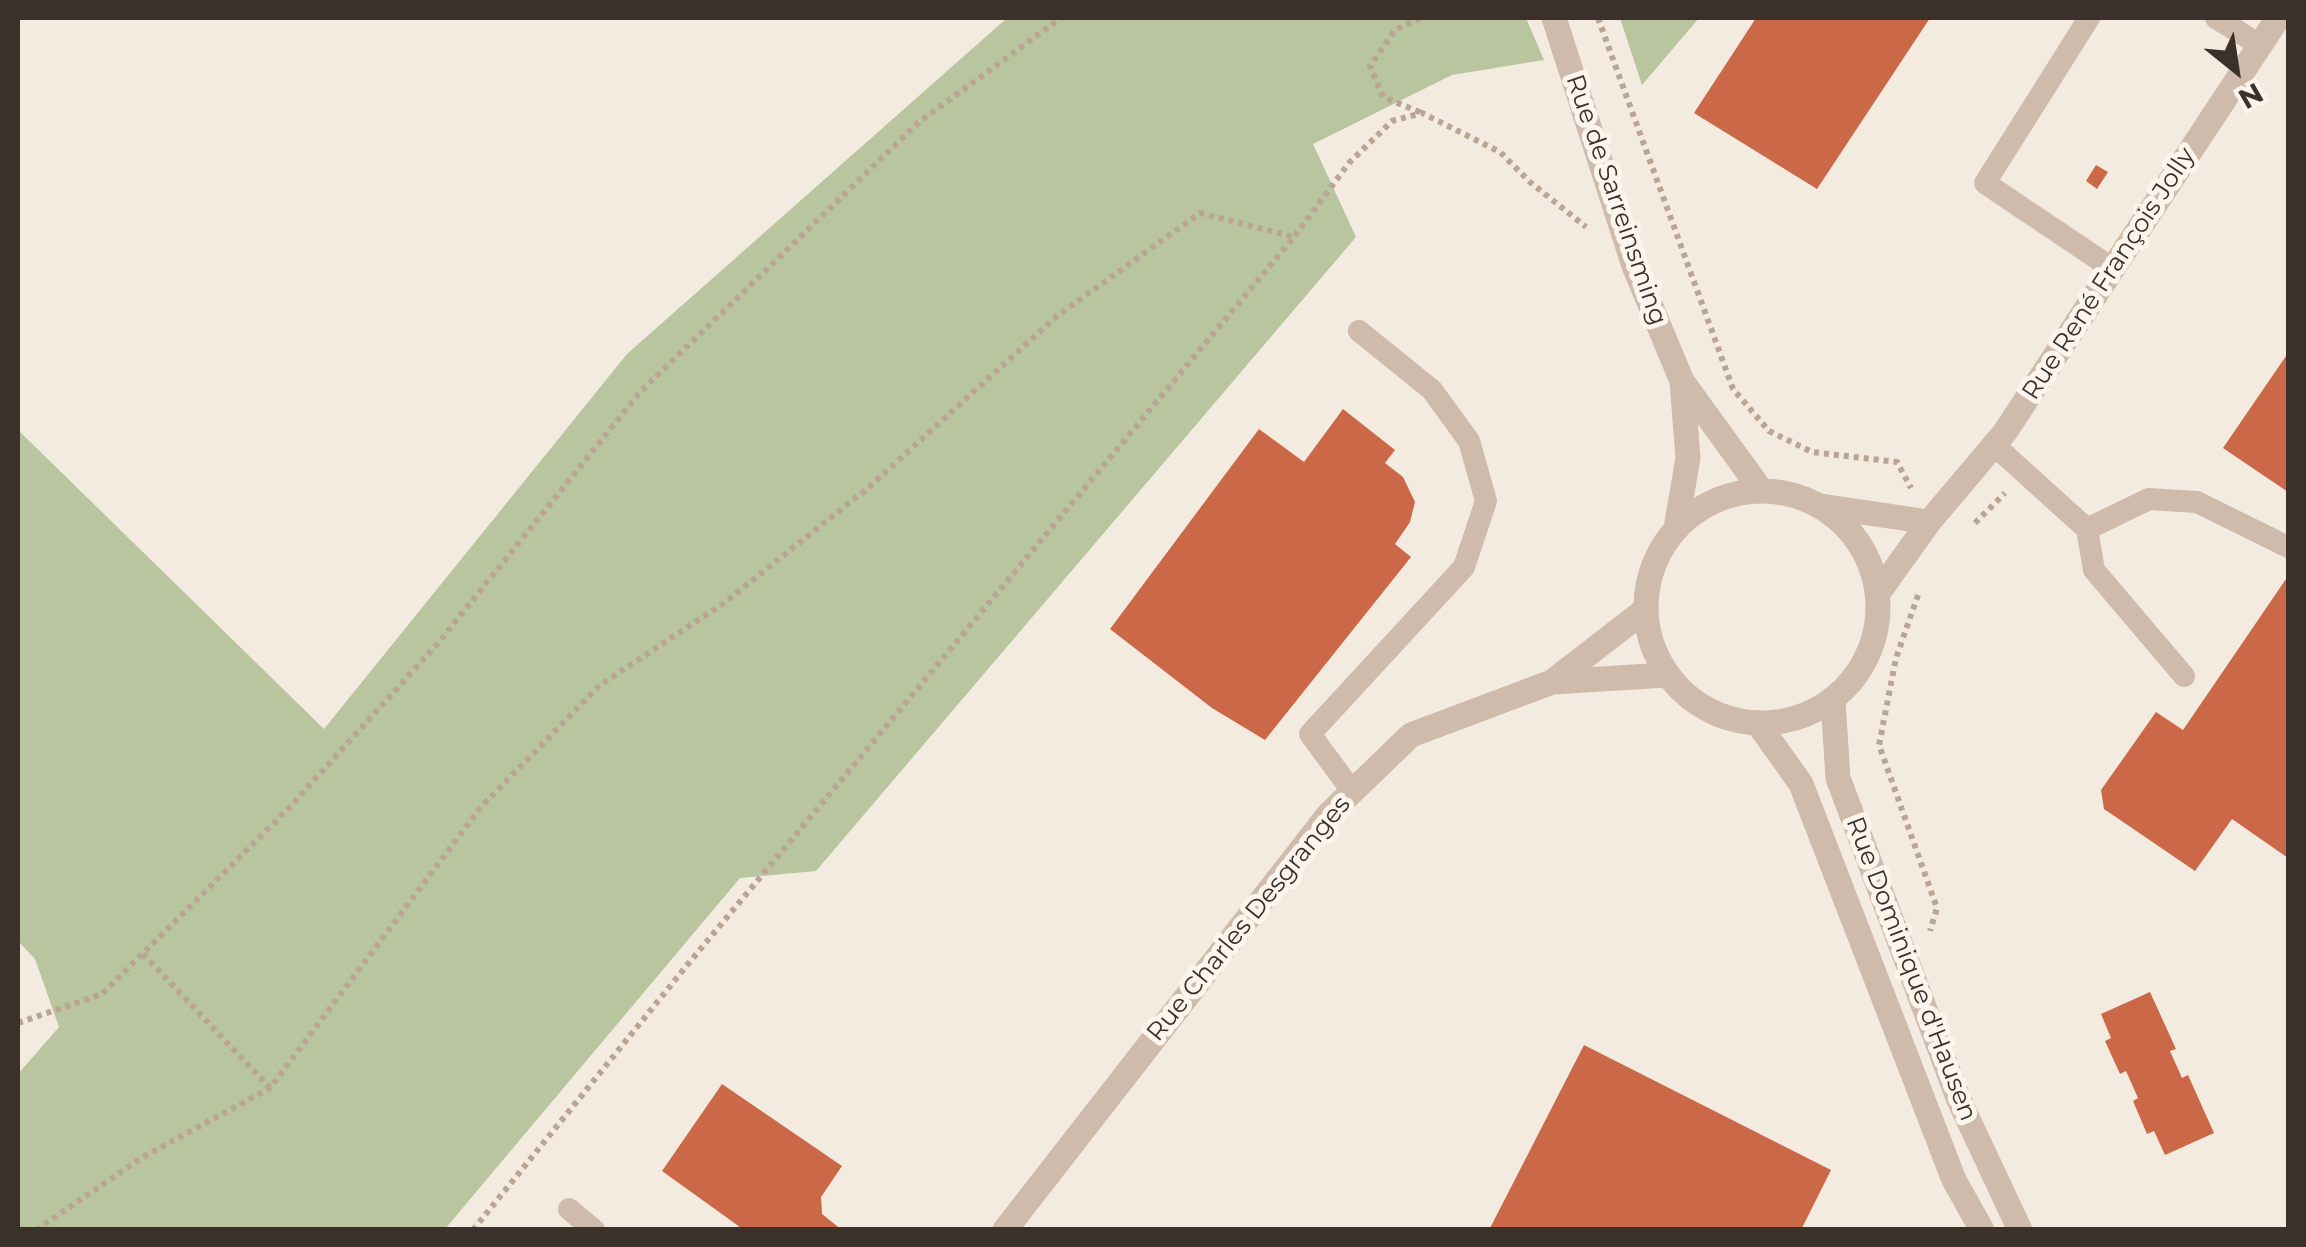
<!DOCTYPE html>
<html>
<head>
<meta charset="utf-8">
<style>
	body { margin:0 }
	#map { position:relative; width:2306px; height:1247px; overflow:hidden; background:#f4ebe0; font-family:Montserrat,sans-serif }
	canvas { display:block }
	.frame { position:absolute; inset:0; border:20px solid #3b302a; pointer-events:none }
	.north { position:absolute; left:2186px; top:20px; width:100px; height:100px; -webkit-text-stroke:8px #fbf5ed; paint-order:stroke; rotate:150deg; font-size:28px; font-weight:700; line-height:40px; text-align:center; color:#3b302a }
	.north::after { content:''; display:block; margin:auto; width:35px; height:45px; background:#3b302a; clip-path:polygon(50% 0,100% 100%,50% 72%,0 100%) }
</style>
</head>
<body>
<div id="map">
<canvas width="2306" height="1247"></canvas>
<div class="frame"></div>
<div class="north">N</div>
</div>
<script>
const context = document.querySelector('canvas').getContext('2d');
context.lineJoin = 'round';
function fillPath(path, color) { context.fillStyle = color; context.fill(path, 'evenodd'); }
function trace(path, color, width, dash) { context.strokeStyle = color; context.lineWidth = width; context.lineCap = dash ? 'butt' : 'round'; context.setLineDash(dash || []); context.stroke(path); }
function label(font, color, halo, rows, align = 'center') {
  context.font = font + ' Montserrat,sans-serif'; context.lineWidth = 10; context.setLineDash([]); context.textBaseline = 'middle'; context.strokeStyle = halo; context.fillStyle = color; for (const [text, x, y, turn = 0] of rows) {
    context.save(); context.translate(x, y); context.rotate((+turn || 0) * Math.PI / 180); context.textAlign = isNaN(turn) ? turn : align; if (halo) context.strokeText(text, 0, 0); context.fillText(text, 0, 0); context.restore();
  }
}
const green = new Path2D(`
	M1007,18H1526L1544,60L1452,75L1313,144L1356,237L816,871L740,878L445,1229H18V1074L59,1027L35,959L18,941V430L324,729L627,354Z
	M1620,18H1699L1642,85Z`);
const building = new Path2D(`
	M1756,18H1930L1817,189L1694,113Z
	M2096,165L2108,172L2097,189L2086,181Z
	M2288,353V492L2223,448Z
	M1343,409L1395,450L1385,463L1403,477L1415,502L1410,522L1395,544L1411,557L1265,740L1212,708L1110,629L1259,429L1304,462Z
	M2288,576V858L2232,819L2195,871L2104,809L2101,790L2156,712L2183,730Z
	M2150,992L2176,1049L2170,1051L2182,1078L2188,1075L2214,1133L2165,1155L2154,1131L2147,1134L2133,1101L2138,1098L2126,1071L2120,1074L2105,1041L2111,1038L2101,1014Z
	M1584,1045L1831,1170L1801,1230H1489Z
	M722,1084L842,1166L821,1197L822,1214L842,1230H744L662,1171Z`);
const path = new Path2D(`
	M1420,18L1395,30L1370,66L1383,97L1422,113
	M1598,18L1733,389L1769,431L1812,452L1897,462L1911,488
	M1975,523L2005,493
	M1918,595L1896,658L1879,745L1937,908L1930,931
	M143,954L270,1088
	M18,1023L102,994L288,809L439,642L641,391L919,122L1061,18
	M36,1230L143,1157L270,1088L480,808L600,685L724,603L869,487L1057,316L1200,213L1294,237
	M473,1230L688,964L1294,237L1349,163L1392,121L1422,113L1500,152L1530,182L1586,227`);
const service = new Path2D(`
	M2089,18L1985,183L2113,269
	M2216,18L2260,45
	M1994,445L2087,529L2094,570L2184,676
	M2087,529L2149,499L2197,502L2288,547
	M1352,791L1310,734L1464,567L1486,501L1469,441L1432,390L1359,331
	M569,1209L594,1230`);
const minor = new Path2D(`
	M1821,506L1929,522
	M1879,592L1929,522L2005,432L2278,18
	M1552,682L1645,610
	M1005,1230L1329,814L1411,735L1552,682L1666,675`);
const tertiary = new Path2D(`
	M1554,18L1634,266L1682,381L1761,490
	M1646 607a116 116 0 1 1 232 0a116 116 0 1 1-232 0Z
	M1676,528L1688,458L1682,381
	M1833,701L1838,778L1959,1100L2020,1230
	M1759,725L1801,784L1954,1180L1982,1230`);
const streetNames = [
	["Rue de Sarreinsming",1616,200,71],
	["Rue René François Jolly",2109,274,-57],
	["Rue Charles Desgranges",1249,919,-51],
	["Rue Dominique d'Hausen",1911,969,69]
];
fillPath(green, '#b8c59f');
fillPath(building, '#cb6847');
trace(path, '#baa595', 6, [5, 5]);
trace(service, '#cebbab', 22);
trace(minor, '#cebbab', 25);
trace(tertiary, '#cebbab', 25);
label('25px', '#3b302a', '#fbf5ed', streetNames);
</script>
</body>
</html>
